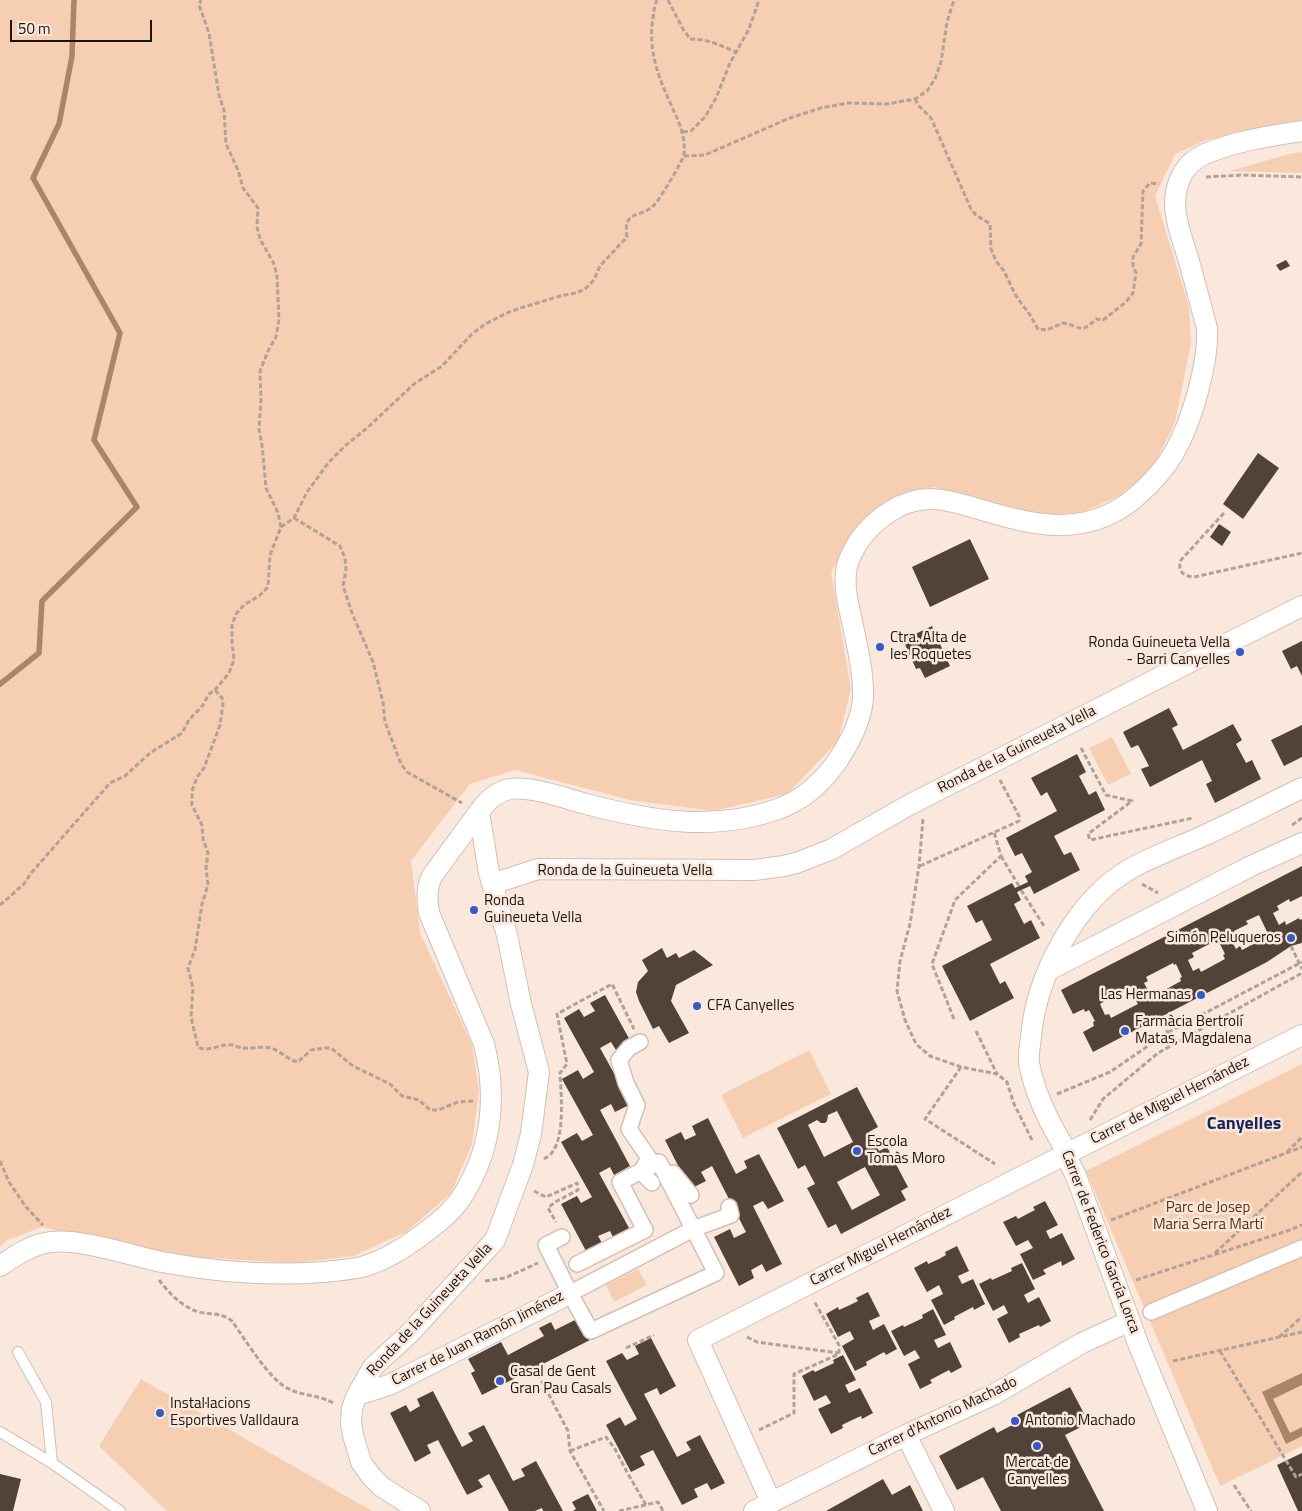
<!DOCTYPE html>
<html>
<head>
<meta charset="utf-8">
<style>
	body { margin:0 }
	#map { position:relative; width:1302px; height:1511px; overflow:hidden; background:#fbe8dc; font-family:"Titillium Web",sans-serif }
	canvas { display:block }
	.scale { position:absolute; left:10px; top:20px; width:142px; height:22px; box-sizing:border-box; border:2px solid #1b1510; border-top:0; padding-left:6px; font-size:15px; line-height:18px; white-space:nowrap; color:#1b1510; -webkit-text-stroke:4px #fbe8dc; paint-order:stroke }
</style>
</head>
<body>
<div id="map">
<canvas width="1302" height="1511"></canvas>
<div class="scale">50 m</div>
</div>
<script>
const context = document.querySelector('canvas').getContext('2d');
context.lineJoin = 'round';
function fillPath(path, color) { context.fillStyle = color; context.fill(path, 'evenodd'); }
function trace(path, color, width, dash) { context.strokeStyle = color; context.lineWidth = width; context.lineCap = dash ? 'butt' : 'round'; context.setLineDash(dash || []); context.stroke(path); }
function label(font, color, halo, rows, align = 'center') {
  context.font = font + ' "Titillium Web",sans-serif'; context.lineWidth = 5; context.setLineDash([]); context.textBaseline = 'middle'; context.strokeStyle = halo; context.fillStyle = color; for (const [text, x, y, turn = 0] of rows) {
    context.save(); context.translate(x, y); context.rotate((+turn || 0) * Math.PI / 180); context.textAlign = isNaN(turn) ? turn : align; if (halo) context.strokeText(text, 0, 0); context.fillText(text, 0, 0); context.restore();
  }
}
const green = new Path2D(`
	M0,0H1302V122L1206,140L1175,154L1155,196L1189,307L1191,343L1175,422L1153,468L1121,495L1078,514H1039L935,487L904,493L864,520L831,572L851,689L838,741L787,794L713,811L630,800L515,770L470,784L411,861L420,933L472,1045L479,1091L472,1144L451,1193L406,1232L353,1256L294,1263L194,1257L93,1238L42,1227L8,1240L0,1247Z
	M1302,152V173L1230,171L1289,154Z
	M1112,737L1131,774L1108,785L1089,748Z
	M809,1050L831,1094L743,1138L721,1095Z
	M1302,1064V1446L1220,1486L1086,1171Z
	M638,1269L647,1285L614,1302L606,1285Z
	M141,1379L146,1382L372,1511H167L99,1446Z`);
const water = new Path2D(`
	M1302,1373V1385L1273,1399L1290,1433L1302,1427V1436L1286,1444L1262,1392Z`);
const stream = new Path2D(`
	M0,684L39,653L42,601L137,507L94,440L120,333L33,178L59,124L72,56L74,0`);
const building = new Path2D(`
	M1286,260L1290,266L1280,271L1276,265Z
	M1258,453L1279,468L1243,519L1223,504Z
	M1219,524L1231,532L1222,546L1210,537Z
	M970,539L989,579L930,607L912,567Z
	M932,626L950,666L925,678L920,668L916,669L903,640Z
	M1302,641V676L1297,666L1291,669L1282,651Z
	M1169,708L1178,725L1172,728L1183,750L1233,724L1242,740L1236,744L1246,763L1252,760L1261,779L1215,803L1206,784L1212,781L1202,760L1150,787L1141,769L1149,766L1138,745L1131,748L1123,732Z
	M1302,725V757L1284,766L1271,740Z
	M1077,754L1086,772L1079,776L1089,795L1096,791L1105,810L1054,836L1064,855L1071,852L1080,870L1034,894L1030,886L1017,892L1021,900L1014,904L1024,924L1031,920L1040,938L990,964L1000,984L1005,981L1014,998L970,1021L942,966L992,940L982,920L976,923L967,906L1012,883L1015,888L1028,882L1025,876L1032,872L1022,853L1015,856L1006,838L1057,811L1047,792L1041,796L1031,778Z
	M1302,866V896L1290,902L1289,899L1277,906L1279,910L1273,913L1279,925L1285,921L1286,925L1299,918L1300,920L1302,919V943L1291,946L1267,962L1093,1052L1083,1032L1094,1026L1093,1022L1095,1021L1089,1010L1085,1012L1084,1009L1073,1014L1061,990ZM1259,915L1268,934L1256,940L1257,942L1242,950L1240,946L1236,949L1230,938L1236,936L1234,931L1248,924L1246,921ZM1215,941L1216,943L1219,942L1225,954L1223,955L1225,959L1201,972L1199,968L1193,971L1188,960L1194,957L1192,953ZM1173,963L1174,965L1176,964L1182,977L1180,978L1181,981L1156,995L1154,991L1150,994L1144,983L1148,981L1146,977ZM1130,986L1132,989L1130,990L1138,1004L1111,1018L1109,1014L1105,1015L1100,1004L1105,1001L1104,998Z
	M662,948L667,958L676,953L679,958L694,950L713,965L676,985L671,1001L689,1033L669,1043L659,1026L653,1029L639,1001L636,992L638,982L648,971L642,960Z
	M605,995L631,1042L616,1050L611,1042L600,1048L631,1104L615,1112L611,1104L600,1110L630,1166L614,1175L610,1167L599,1173L629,1228L613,1237L610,1231L598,1236L602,1243L586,1251L561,1204L577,1196L581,1203L592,1197L561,1142L577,1133L582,1141L593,1135L562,1079L578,1070L583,1079L594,1072L564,1018L579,1009L584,1017L595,1011L590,1003Z
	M857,1087L878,1127L869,1132L879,1151L887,1147L908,1187L901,1191L906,1200L841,1234L836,1224L828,1228L807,1188L815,1184L805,1165L798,1169L777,1128ZM837,1111L853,1142L824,1157L808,1125L817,1120L821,1123H825L827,1121L828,1115ZM865,1167L880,1195L852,1210L837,1182Z
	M708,1118L736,1174L747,1168L744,1161L759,1154L784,1201L768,1209L763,1201L753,1206L782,1264L766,1272L762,1264L751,1270L754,1278L739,1286L714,1237L730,1229L734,1238L746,1232L712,1166L701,1172L706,1181L690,1189L665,1140L681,1132L685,1140L696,1135L692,1126Z
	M1045,1201L1058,1225L1046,1231L1050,1239L1062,1233L1075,1259L1062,1266L1061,1261L1043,1270L1046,1274L1033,1280L1020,1254L1033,1248L1028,1240L1016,1246L1003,1222L1016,1216L1018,1219L1029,1213L1035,1210L1033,1207Z
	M957,1246L969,1271L958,1276L962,1284L973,1279L985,1304L974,1310L973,1307L954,1317L955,1319L944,1325L931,1300L943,1294L939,1285L927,1292L914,1268L927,1261L928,1264L939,1259L946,1255L945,1252Z
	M1022,1263L1035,1289L1024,1295L1028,1303L1039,1297L1051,1321L1040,1327L1039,1325L1019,1334L1020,1337L1009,1343L997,1319L1008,1313L1004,1305L993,1311L979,1284L991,1278L992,1280L1012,1271L1011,1268Z
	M868,1292L880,1316L869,1321L873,1330L884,1324L897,1349L886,1355L884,1352L866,1362L867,1365L855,1371L842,1346L854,1339L850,1331L838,1337L826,1314L838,1307L839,1310L850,1305L858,1301L856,1298Z
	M933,1309L946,1335L934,1340L938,1348L950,1342L962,1367L951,1373L949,1370L930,1380L932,1383L920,1389L908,1364L920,1358L915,1350L904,1356L891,1331L903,1325L904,1327L923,1318L922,1315Z
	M579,1318L590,1340L482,1395L471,1373L475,1371L468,1359L501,1342L508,1355L544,1336L539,1328L551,1322L555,1330Z
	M651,1338L676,1386L660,1395L657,1388L644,1394L677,1457L691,1450L686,1442L700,1435L725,1483L711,1490L707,1483L694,1489L698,1497L682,1505L653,1450L640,1456L645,1465L631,1472L606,1425L620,1417L625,1426L637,1419L606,1361L622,1353L627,1360L639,1354L635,1346Z
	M843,1355L856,1380L845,1385L849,1393L860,1388L873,1413L862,1419L861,1416L850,1421L842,1425L843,1428L831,1434L818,1409L831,1403L826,1395L814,1401L802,1376L813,1370L815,1372L834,1363L833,1360Z
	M1070,1387L1089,1423L1065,1435L1104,1511H1001L983,1477L957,1490L939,1456L994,1427L997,1433L1020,1421L1017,1415Z
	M433,1391L462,1447L473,1441L468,1433L484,1425L513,1481L525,1476L521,1469L536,1461L563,1511H543L542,1508L535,1511H509L489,1474L478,1480L483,1487L467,1495L438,1440L427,1445L431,1453L415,1462L390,1413L406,1405L410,1412L420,1406L417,1399Z
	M1302,1453V1511H1298L1277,1465Z
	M0,1474L21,1479L13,1511H0Z
	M883,1479L892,1495L910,1485L923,1511H826Z
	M588,1494L597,1511H573L576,1509L572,1502Z`);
const path = new Path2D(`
	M668,0L683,29L690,39L704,40L717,44L736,52
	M915,99L919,106L931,118L971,209L976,215L990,224L991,249L996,261L1004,271L1016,296L1030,315L1038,329L1047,330L1063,323C1081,326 1080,335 1096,319L1103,320L1126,302L1133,293L1136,273L1133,266V257L1141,244L1143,191L1150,183L1159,184
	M683,132L691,131L705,117L716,98L730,63L749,29L759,0
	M684,156L705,155L790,118L821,108L848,103L887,104L915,99L927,91L935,79L941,62L947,22L954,0
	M1206,177L1243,175L1302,177
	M1224,513L1181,560C1177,571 1183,576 1194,577L1302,553
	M294,518L340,546L345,558L346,570L343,586L352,613L373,662L383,702L385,722L401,764L407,772L462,803
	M281,527L294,518L307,492L329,462L346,445L367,428L414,384L442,366L472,334L485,324L511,311L560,296L576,293L585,289L594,280L600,266L627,237C622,208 643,219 655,204C660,199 683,160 684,155C686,133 677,119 669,100C657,74 648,47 653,18C654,12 654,6 657,0
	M215,690L222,698L223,704L220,725L204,768L197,777L192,791V805L202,825L203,839L208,853L206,868L208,885L202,904L195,950L188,968L193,988L191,1017L198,1047C208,1053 221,1043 232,1045C236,1046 240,1048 243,1048C252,1049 262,1046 271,1048C281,1051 289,1061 298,1062L311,1050L325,1048H331L353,1066L390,1084L402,1096L419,1100L430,1110H438L458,1102L473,1101
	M1081,748L1106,795L1132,801L1088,834L1090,840L1193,818
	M923,819L919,866L910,924L900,961L897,991L905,1020L916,1044L930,1056L961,1067L997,1074L1007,1082L1014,1104L1032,1140
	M1292,825L1302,818
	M1001,856L1019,886
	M920,866L1019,821V816L1000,780
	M1142,884L1158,893
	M1021,890L1044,926
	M0,905L23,885L32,872L110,783L125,776L150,753L182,733L189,720L203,705L209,694L215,690L229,673L234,660L232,642V625L236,614L244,605L259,596L268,587L270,555L281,527L278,513L266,488L262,445L259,429L261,399L260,371L268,351L276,337L279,319L277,276L274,264L260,239L257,227L258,208L243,188L238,170L226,144L224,110L219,95L209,33L199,5L201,0
	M1291,946L1302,969
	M1159,1017L1174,1044
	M954,1019L932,964L955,900L1001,856L994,832
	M976,1031L997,1074
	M961,1067L925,1119L995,1164
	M1057,1094L1110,1072L1167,1033L1302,962
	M1090,1120L1103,1099L1158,1053L1302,973
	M1287,1152L1302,1137
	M544,1159C547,1157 552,1154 553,1151C565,1134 561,1093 560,1073L567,1064L557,1014L612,984L634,1029
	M0,1161L9,1182L26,1207L43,1225
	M534,1191L546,1197L577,1183L578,1190L555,1202L548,1208L556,1222
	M1111,1220L1302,1147
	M1215,1253L1302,1172
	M159,1280C169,1293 182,1307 199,1312C211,1315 221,1312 232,1321C245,1339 270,1381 289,1389C303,1396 319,1395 333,1403
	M1136,1280L1287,1231L1302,1225
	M485,1281L505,1278L538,1263
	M747,1337L757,1342L838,1353
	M1279,1337L1302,1317
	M626,1348L654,1335
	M1220,1351L1296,1477L1302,1474
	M1173,1361L1302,1332
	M538,1374L568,1431L570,1451L604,1511
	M759,1430L794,1413V1374L839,1354V1345L814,1301
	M570,1451L606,1437L615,1449L628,1474L646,1505
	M1234,1485L1251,1511
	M619,1511L658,1502L663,1511`);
const service = new Path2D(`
	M18,1352L46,1402L52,1463
	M0,1432L52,1463L120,1511`);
const pedestrian = new Path2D(`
	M640,1042L629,1048L619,1060L626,1083L637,1105L629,1129L649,1158L641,1172L652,1183
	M670,1174L673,1173L691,1195
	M562,1237L546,1245L573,1299L591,1331L716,1273L659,1162L620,1182L645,1230L577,1264
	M565,1296L693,1229L731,1215L729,1207
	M1151,1312L1302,1248`);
const minor = new Path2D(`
	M492,884L538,869L754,870L784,866L799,862L832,849L909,805L1188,663L1302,606
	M1049,970L1251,866L1302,843
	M0,1266C15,1256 32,1244 51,1242C80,1238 132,1256 162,1262C215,1272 270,1276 324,1272C338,1270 352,1270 365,1266C388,1259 409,1245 427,1231C443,1219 457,1207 466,1190C492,1146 497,1094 484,1044L429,913C427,899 426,888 432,876L479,812
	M357,1395L389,1385L565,1296
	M906,1435L944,1511
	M771,1502L698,1340L1302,1035
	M420,1511L382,1487L371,1476L361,1462L353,1435L351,1423L352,1408L357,1395L373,1367L411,1332L495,1240L523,1165L531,1134L539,1072L521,1004L507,935L489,873L479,812C486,802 497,791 510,789C532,786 564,798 586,804C651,821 714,832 778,809C803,800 823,782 838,760C850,742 861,722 863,699C864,673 857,646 852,621C848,603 843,585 847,566C849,557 854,549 859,541C868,528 878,519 891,511C923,491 948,500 982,510C1035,526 1084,537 1131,501C1148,487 1164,471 1175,451C1192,421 1209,362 1207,328C1201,307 1196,286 1190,265C1182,234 1165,205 1183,173C1188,165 1196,158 1205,154C1235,141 1271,136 1302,131
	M754,1511L906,1435L993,1395L1082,1343L1130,1321
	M1207,1511L1139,1346L1076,1176L1065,1154L1066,1150C1049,1123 1035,1095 1029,1063C1028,1055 1030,1045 1031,1037C1036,976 1076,900 1130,869C1153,856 1179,847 1203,836C1236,821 1269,804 1302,788`);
const markers = [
	[880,647,5,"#3459ca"],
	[1240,652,5,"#3459ca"],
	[474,910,5,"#3459ca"],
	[1291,938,5,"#3459ca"],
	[1201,995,5,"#3459ca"],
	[697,1006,5,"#3459ca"],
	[1125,1031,5,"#3459ca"],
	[857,1151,5,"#3459ca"],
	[500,1381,5,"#3459ca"],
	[160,1413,5,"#3459ca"],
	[1015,1421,5,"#3459ca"],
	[1037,1446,5,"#3459ca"]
];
const poiNames = [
	["Ctra. Alta de",890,638],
	["les Roquetes",890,655],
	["Ronda Guineueta Vella",1230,643,"right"],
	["- Barri Canyelles",1230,660,"right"],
	["Ronda",484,901],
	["Guineueta Vella",484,918],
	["Simón Peluqueros",1281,938,"right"],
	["Las Hermanas",1191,995,"right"],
	["CFA Canyelles",707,1006],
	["Farmàcia Bertrolí",1135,1022],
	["Matas, Magdalena",1135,1039],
	["Escola",867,1142],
	["Tomàs Moro",867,1159],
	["Casal de Gent",510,1372],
	["Gran Pau Casals",510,1389],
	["Instal·lacions",170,1404],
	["Esportives Valldaura",170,1421],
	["Antonio Machado",1025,1421],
	["Mercat de",1037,1463,"center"],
	["Canyelles",1037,1480,"center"]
];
const streetNames = [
	["Ronda de la Guineueta Vella",1017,750,-27],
	["Ronda de la Guineueta Vella",625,871],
	["Carrer de Miguel Hernández",1170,1101,-27],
	["Carrer de Federico García Lorca",1100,1242,69],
	["Carrer Miguel Hernández",881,1247,-27],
	["Ronda de la Guineueta Vella",430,1310,-47],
	["Carrer de Juan Ramón Jiménez",478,1339,-27],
	["Carrer d'Antonio Machado",943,1417,-26]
];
const parkNames = [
	["Parc de Josep",1208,1208],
	["Maria Serra Martí",1208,1225]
];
const quarterNames = [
	["Canyelles",1244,1125]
];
fillPath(green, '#f6ceb2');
fillPath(water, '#ac8467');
trace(stream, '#ac8467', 5.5);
fillPath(building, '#524339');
trace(service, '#d2c0b4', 12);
trace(pedestrian, '#d2c0b4', 18);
trace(minor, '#d2c0b4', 22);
trace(path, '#b1a298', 3, [5, 2.5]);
trace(service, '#fff', 10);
trace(pedestrian, '#fff', 15);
trace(minor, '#fff', 20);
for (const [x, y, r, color] of markers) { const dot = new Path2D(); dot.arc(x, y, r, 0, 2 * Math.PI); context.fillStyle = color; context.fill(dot); trace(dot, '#fbe8dc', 2); }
label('15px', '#1b1510', '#fbe8dc', poiNames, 'left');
label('15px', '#1b1510', '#fbe8dc', streetNames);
label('15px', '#5c3311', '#fbe8dc', parkNames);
label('bold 18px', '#14265c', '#fbe8dc', quarterNames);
</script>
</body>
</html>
